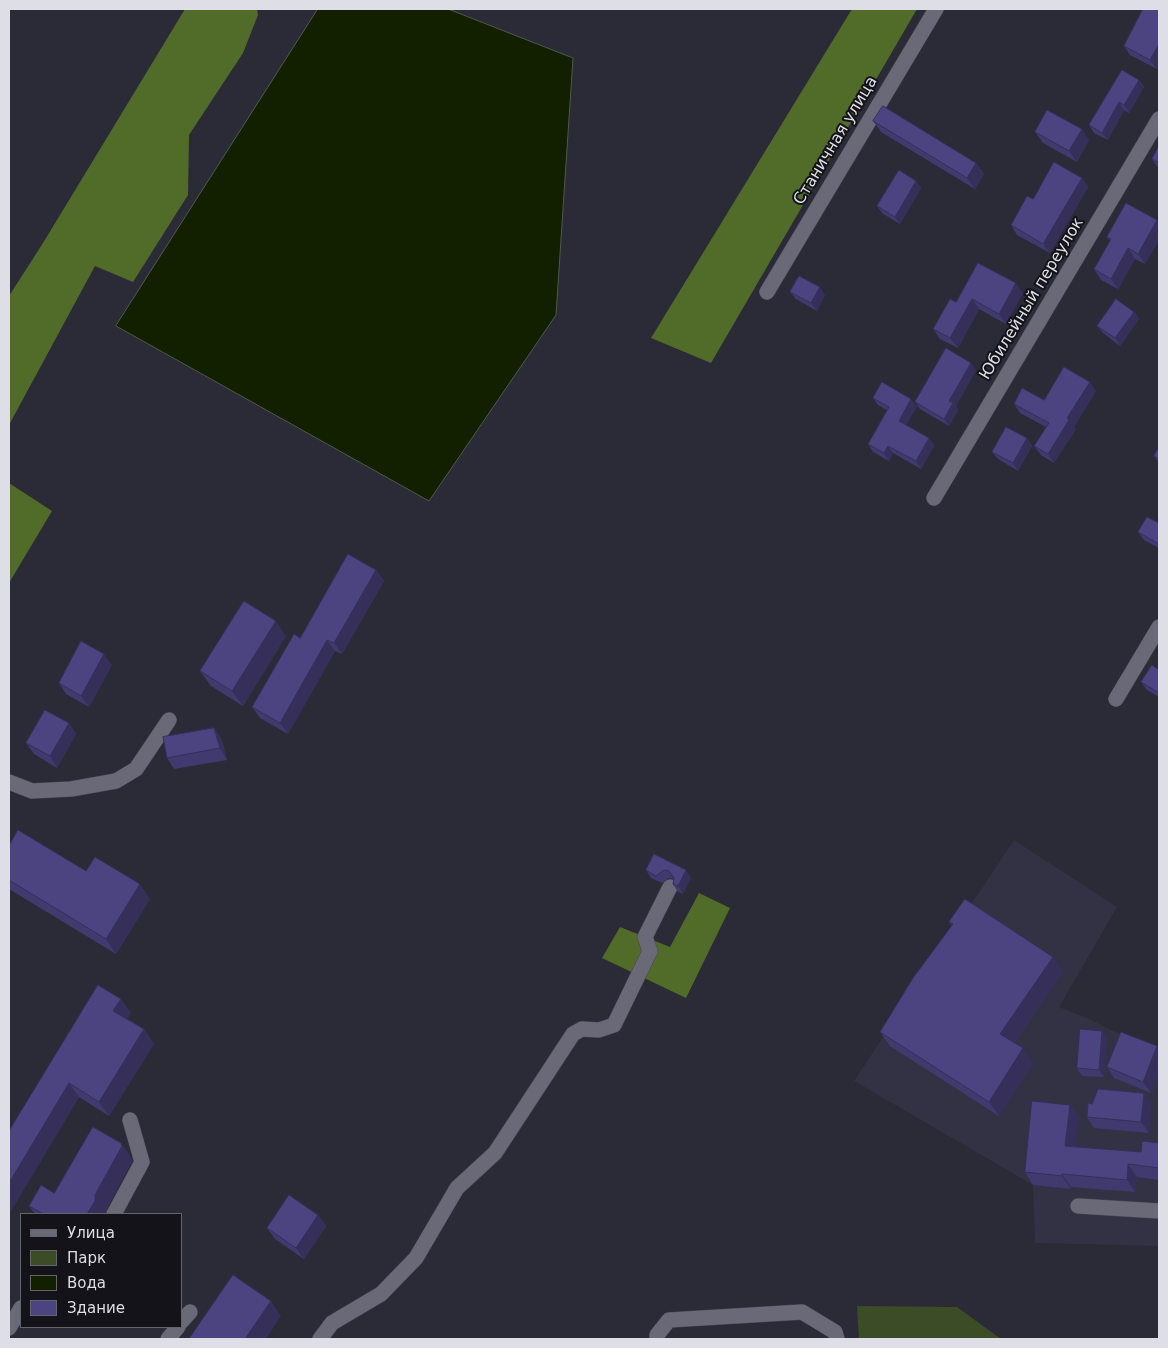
<!DOCTYPE html>
<html>
<head>
<meta charset="utf-8">
<style>
	body { margin:0 }
	#map { position:relative; width:1168px; height:1348px; overflow:hidden; background:#2b2a37; font-family:"DejaVu Sans",sans-serif }
	canvas { display:block }
	.frame { position:absolute; inset:0; border:10px solid #dedee6; pointer-events:none }
	.legend { position:absolute; left:20px; top:1213px; width:162px; height:115px; box-sizing:border-box; background:#141319; border:1px solid #65646b; margin:0; padding:6px 9px; list-style:none; font-size:15px; color:#dedee6 }
	.legend li { display:flex; align-items:center; gap:10px; height:25px }
	.legend b { width:25px; border:1px solid #65646b }
</style>
</head>
<body>
<div id="map">
<canvas width="1168" height="1348"></canvas>
<div class="frame"></div>
<ul class="legend">
<li><b style="height:6px;background:#6a6978"></b>Улица</li>
<li><b style="height:14px;background:#3c4c27"></b>Парк</li>
<li><b style="height:14px;background:#122000"></b>Вода</li>
<li><b style="height:14px;background:#4c4381"></b>Здание</li>
</ul>
</div>
<script>
const context = document.querySelector('canvas').getContext('2d');
context.lineJoin = 'round';
function fillPath(path, color) { context.fillStyle = color; context.fill(path, 'evenodd'); }
function trace(path, color, width, dash) { context.strokeStyle = color; context.lineWidth = width; context.lineCap = dash ? 'butt' : 'round'; context.setLineDash(dash || []); context.stroke(path); }
function label(font, color, halo, rows, align = 'center') {
  context.font = font + ' "DejaVu Sans",sans-serif'; context.lineWidth = 4; context.setLineDash([]); context.textBaseline = 'middle'; context.strokeStyle = halo; context.fillStyle = color; for (const [text, x, y, turn = 0] of rows) {
    context.save(); context.translate(x, y); context.rotate((+turn || 0) * Math.PI / 180); context.textAlign = isNaN(turn) ? turn : align; if (halo) context.strokeText(text, 0, 0); context.fillText(text, 0, 0); context.restore();
  }
}
const built = new Path2D(`
	M1014,840L1117,907L1059,1007L1087,1018L1159,1053V1246L1035,1243L1033,1185L854,1081Z`);
const green = new Path2D(`
	M857,1306L957,1307L1001,1339H859Z`);
const forest = new Path2D(`
	M185,9H257L258,15L243,53L189,135L188,195L133,282L95,266L9,425V296L43,243Z
	M852,9H917L711,363L651,338Z
	M9,483L52,511L9,583Z
	M699,893L730,908L686,998L602,958L620,927L670,947Z`);
const water = new Path2D(`
	M318,9H448L573,58L556,315L429,501L116,326Z`);
const minor = new Path2D(`
	M767,292L936,9
	M934,498L1159,119
	M1116,699L1159,627
	M9,782L32,791L71,789L116,781L136,769L169,720
	M1078,1206L1159,1211
	M114,1214L142,1162L130,1120
	M181,1322L190,1312
	M9,1328L21,1308
	M168,1339L178,1327
	M320,1339L332,1323L381,1294L416,1258L457,1188L495,1153L573,1034L582,1029L599,1030L614,1025L650,951L645,937L670,887
	M657,1339V1335L669,1320L802,1312L835,1332L837,1339`);
const wall = new Path2D(`
	M1159,9V64L1157,69L1130,55L1124,46Z
	M1139,80L1144,87L1129,113L1124,110L1108,140L1094,133L1089,125Z
	M873,121L976,163L984,174L975,189L881,132Z
	M1035,132L1089,140L1077,162L1043,143Z
	M1159,146V169L1152,159Z
	M1082,178L1088,187L1050,253L1017,235L1011,225L1033,199Z
	M916,181L921,188L900,224L883,214L877,206Z
	M1157,220L1159,223V240L1145,264L1135,259L1118,289L1101,280L1094,269L1110,241L1107,237Z
	M978,263L1023,293L1006,324L979,309L958,348L940,339L933,329L956,302Z
	M790,292L825,295L817,311L796,299Z
	M1134,312L1139,319L1120,346L1103,333L1097,326Z
	M976,370L956,406L958,410L949,426L920,409L915,402Z
	M1096,391L1074,427L1076,429L1054,463L1041,455L1034,446L1046,427L1020,413L1014,404L1044,400Z
	M873,398L917,406L906,425L929,438L934,446L921,469L893,453L889,461L873,452L868,444L887,410L878,405Z
	M1027,438L1032,446L1018,471L998,459L992,452Z
	M1159,447V463L1154,456Z
	M1159,523V548L1144,540L1138,532Z
	M376,570L384,581L342,654L335,651L288,734L260,718L252,707L300,638Z
	M286,636L243,706L211,686L200,671Z
	M112,665L89,707L66,694L59,683Z
	M1159,670V697L1147,690L1141,682Z
	M69,723L76,734L57,768L34,754L26,743Z
	M214,728L222,740L227,760L174,769L167,758Z
	M9,846L86,871L150,899L116,954L9,889Z
	M654,854L691,878L683,894L678,892L673,884L674,879L669,878L662,883L651,878L646,870Z
	M949,922L1053,957L1063,972L1014,1043L1033,1063L999,1116L890,1046L880,1032L952,925Z
	M131,1013L127,1019L144,1029L154,1044L109,1116L79,1097L9,1214V1131Z
	M1107,1038L1104,1077L1082,1076L1077,1068Z
	M1157,1046L1159,1049V1072L1151,1093L1114,1078L1107,1067Z
	M1144,1093L1151,1104L1149,1133L1094,1128L1087,1117L1092,1104Z
	M1070,1105L1079,1117L1075,1147L1141,1152L1159,1143V1180L1137,1177L1135,1192L1071,1187V1189L1033,1185L1025,1172Z
	M121,1143L131,1158L132,1161L106,1210L105,1214H35L29,1206L54,1193Z
	M318,1215L326,1226L304,1259L275,1239L267,1228Z`);
const shadedWall = new Path2D(`
	M1159,44V64L1157,69L1150,60Z
	M1139,80L1144,87L1129,113L1124,105Z
	M1119,102L1124,110L1108,140L1102,133Z
	M1082,129L1089,140L1077,162L1069,151Z
	M976,163L984,174L975,189L967,178Z
	M1082,178L1088,187L1050,253L1043,244Z
	M916,181L921,188L900,224L895,217Z
	M1157,220L1159,223V240L1145,264L1138,254Z
	M1128,248L1135,259L1118,289L1111,279Z
	M1016,283L1023,293L1006,324L999,314Z
	M820,287L825,295L817,311L811,303Z
	M972,299L979,309L958,348L950,338Z
	M1134,312L1139,319L1120,346L1115,338Z
	M971,363L976,370L956,406L958,410L949,426L944,419L949,401Z
	M1090,382L1096,391L1074,427L1076,429L1054,463L1048,454L1067,418Z
	M911,399L917,406L904,429L899,421Z
	M929,438L934,446L921,469L916,461Z
	M1027,438L1032,446L1018,471L1013,463Z
	M888,446L893,453L889,461L884,453Z
	M376,570L384,581L342,654L334,643Z
	M276,621L286,636L243,706L232,691Z
	M327,640L335,651L288,734L280,723Z
	M104,654L112,665L89,707L81,696Z
	M69,723L76,734L57,768L50,756Z
	M214,728L222,740L227,760L220,748Z
	M686,870L691,878L683,894L678,886Z
	M140,884L150,899L116,954L106,939Z
	M1053,957L1063,972L1010,1048L1000,1034Z
	M121,999L131,1013L123,1025L113,1011Z
	M144,1029L154,1044L109,1116L99,1102Z
	M1102,1031L1107,1038L1104,1077L1099,1070Z
	M1157,1046L1159,1049V1072L1151,1093L1143,1082Z
	M1023,1048L1033,1063L999,1116L989,1102Z
	M69,1083L79,1097L9,1214V1183Z
	M1144,1093L1151,1104L1149,1133L1141,1122Z
	M1070,1105L1079,1117L1074,1159L1065,1146Z
	M121,1143L131,1158L132,1161L106,1210L105,1214H87L95,1195Z
	M1128,1164L1137,1177L1135,1192L1127,1180Z
	M1062,1174L1071,1187V1189L1062,1176Z
	M318,1215L326,1226L304,1259L296,1248Z
	M271,1301L281,1316L266,1339H245Z`);
const building = new Path2D(`
	M1143,9H1159V44L1150,60L1124,46Z
	M1122,70L1139,80L1124,105L1119,102L1102,133L1089,125Z
	M883,106L976,163L967,178L873,121Z
	M1047,110L1082,129L1069,151L1035,132Z
	M1159,146V163L1152,159Z
	M1054,162L1082,178L1043,244L1011,225L1027,196L1033,199Z
	M899,170L916,181L895,217L877,206Z
	M1126,203L1157,220L1138,254L1128,248L1111,279L1094,269L1111,239L1107,237Z
	M978,263L1016,283L999,314L972,299L950,338L933,329L950,299L956,302Z
	M799,276L820,287L811,303L790,292Z
	M1116,299L1134,312L1115,338L1097,326Z
	M946,348L971,363L949,401L953,403L944,419L915,402Z
	M1064,367L1090,382L1067,418L1069,420L1048,454L1034,446L1049,423L1014,404L1022,388L1044,400Z
	M882,382L911,399L899,421L929,438L916,461L888,446L884,453L868,444L889,407L873,398Z
	M1006,427L1027,438L1013,463L992,452Z
	M1159,447V459L1154,456Z
	M1147,517L1159,523V544L1138,532Z
	M348,554L376,570L334,643L327,640L280,723L252,707L294,634L300,638Z
	M244,601L276,621L232,691L200,671Z
	M81,641L104,654L81,696L59,683Z
	M1152,665L1159,670V693L1141,682Z
	M45,710L69,723L50,756L26,743Z
	M214,728L220,748L167,758L163,737Z
	M18,830L86,871L95,857L140,884L106,939L9,880V846Z
	M654,854L686,870L678,886L673,884L674,878L669,871L664,870L656,876L646,870Z
	M965,899L1053,957L1000,1034L1023,1048L989,1102L880,1032L913,978L953,924L949,922Z
	M98,985L121,999L113,1011L144,1029L99,1102L69,1083L9,1183V1131Z
	M1080,1029L1102,1031L1099,1070L1077,1068Z
	M1121,1032L1157,1046L1143,1082L1107,1067Z
	M1098,1089L1144,1093L1141,1122L1087,1117L1088,1103L1092,1104Z
	M1032,1101L1070,1105L1065,1146L1141,1152L1142,1141L1159,1143V1168L1128,1164L1127,1180L1062,1174V1176L1025,1172Z
	M93,1127L121,1143L122,1146L95,1195V1201L87,1214H88H43L29,1206L41,1185L54,1193Z
	M289,1195L318,1215L296,1248L267,1228Z
	M233,1275L271,1301L245,1339H189Z`);
const streetNames = [
	["Станичная улица",836,141,-59],
	["Юбилейный переулок",1032,299,-59]
];
fillPath(built, '#333144');
fillPath(green, '#3c4c27');
fillPath(forest, '#506c28');
fillPath(water, '#122000');
trace(water, '#4f5945', 1);
trace(minor, '#494852', 16);
trace(minor, '#6a6978', 15);
fillPath(wall, '#413a6f');
fillPath(shadedWall, '#352f5a');
fillPath(building, '#4c4381');
trace(building, '#352f5a', 1);
label('16px', '#dedee6', '#141319', streetNames);
</script>
</body>
</html>
